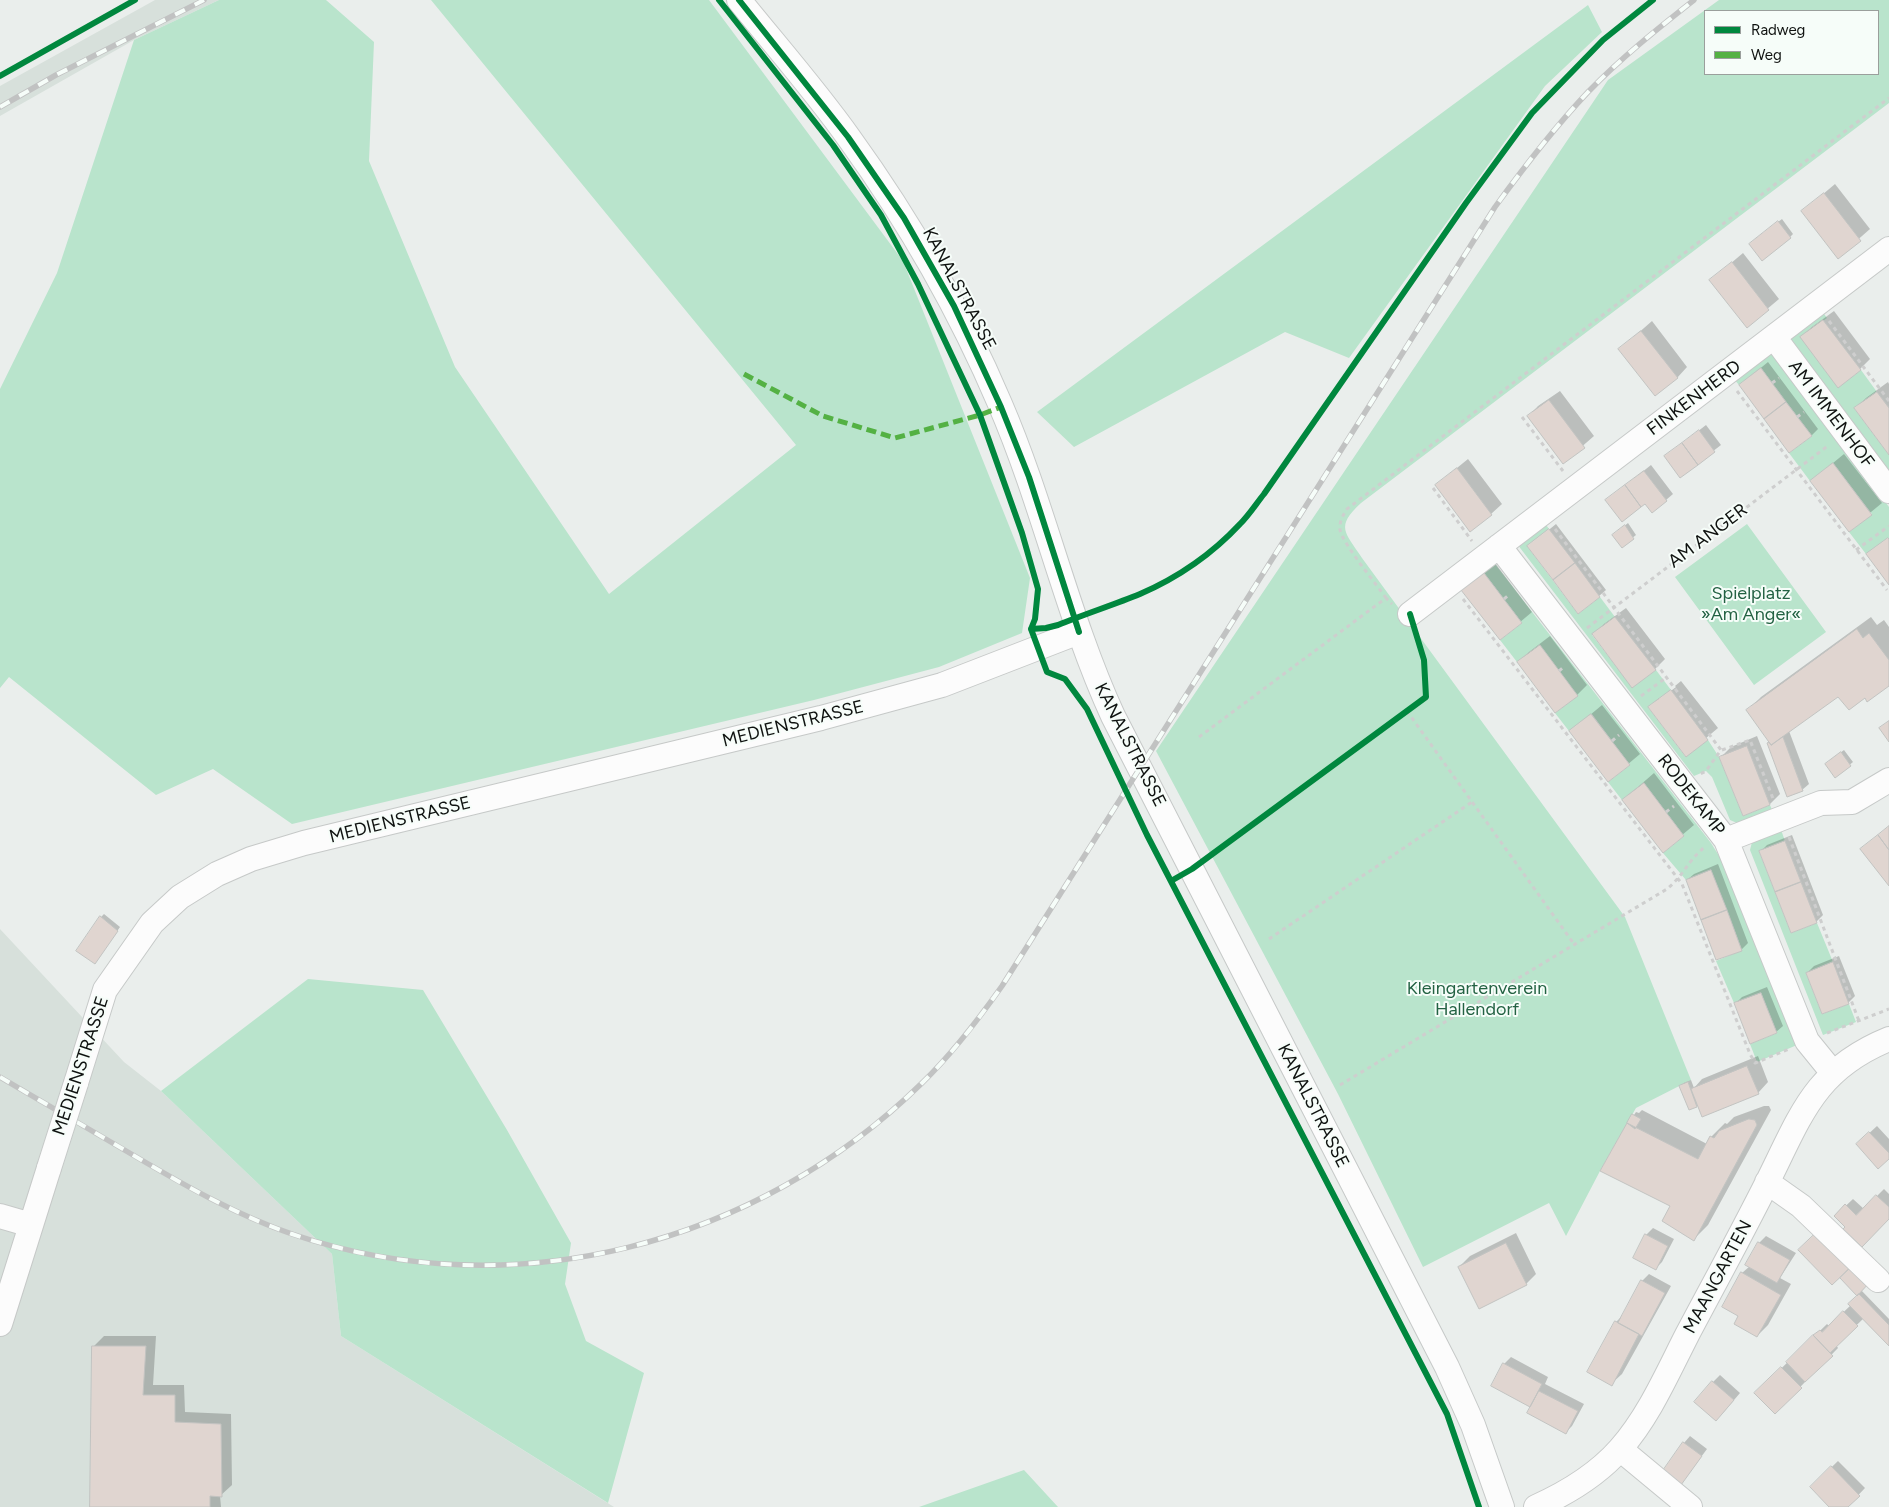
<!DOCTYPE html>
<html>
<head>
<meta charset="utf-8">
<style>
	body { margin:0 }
	#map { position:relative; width:1889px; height:1507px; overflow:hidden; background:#eaeeec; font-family:Figtree,sans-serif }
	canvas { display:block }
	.legend { position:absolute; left:1704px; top:10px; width:175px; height:65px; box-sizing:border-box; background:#f6fdf9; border:1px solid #9a9f9c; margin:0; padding:6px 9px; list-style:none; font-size:15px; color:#0f1210 }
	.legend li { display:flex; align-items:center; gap:10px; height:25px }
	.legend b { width:25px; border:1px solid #9a9f9c }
</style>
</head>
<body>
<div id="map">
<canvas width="1889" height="1507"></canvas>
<ul class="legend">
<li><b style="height:6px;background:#00873e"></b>Radweg</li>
<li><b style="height:6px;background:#54b144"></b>Weg</li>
</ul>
</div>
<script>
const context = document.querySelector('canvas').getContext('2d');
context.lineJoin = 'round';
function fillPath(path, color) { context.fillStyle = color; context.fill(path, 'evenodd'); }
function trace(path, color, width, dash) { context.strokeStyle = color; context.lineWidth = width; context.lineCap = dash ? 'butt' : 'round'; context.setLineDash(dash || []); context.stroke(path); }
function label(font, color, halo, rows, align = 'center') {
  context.font = font + ' Figtree,sans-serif'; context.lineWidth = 4; context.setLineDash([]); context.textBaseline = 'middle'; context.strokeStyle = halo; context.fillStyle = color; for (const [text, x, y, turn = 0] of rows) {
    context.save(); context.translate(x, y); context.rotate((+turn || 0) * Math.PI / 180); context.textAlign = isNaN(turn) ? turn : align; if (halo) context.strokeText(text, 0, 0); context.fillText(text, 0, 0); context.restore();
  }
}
const built = new Path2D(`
	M155,0H219L134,40L0,116V86Z
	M0,929L124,1062L161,1091L332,1254L341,1336L614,1507H0Z`);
const green = new Path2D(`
	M219,0H326L374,42L369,161L455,367L609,594L796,445L431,0H709L903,261L1030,578L1022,633L939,667L814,700L292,824L213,769L156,795L9,677L0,688V389L57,273L134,40Z
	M1719,0H1889V103L1361,503C1335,527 1345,532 1362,558L1625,917L1691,1080L1636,1108L1600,1171L1566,1236L1549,1203L1423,1267L1338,1094L1156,751L1608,80ZM1705,11H1878V74H1705Z
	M1588,5L1602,32L1545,86L1349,358L1285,332L1074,447L1037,412Z
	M1817,304L1827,318L1801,337L1838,387L1861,370L1877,392L1854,408L1889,455V473L1782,331Z
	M1766,343L1889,507V539L1888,538L1866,554L1849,532L1872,514L1833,463L1810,481L1789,453L1812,436L1761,368L1739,385L1728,372Z
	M1539,515L1549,529L1527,546L1578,614L1600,597L1615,617L1592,635L1632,687L1656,670L1671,690L1648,707L1685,756L1708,740L1719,757L1743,816L1770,805L1772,810L1737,823L1730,820L1712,777L1706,771L1694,776L1511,536Z
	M1747,524L1826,632L1754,685L1675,577Z
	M1488,555L1711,843L1721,859L1797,1045L1757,1062L1750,1044L1777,1033L1761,993L1734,1003L1716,961L1742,950L1711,870L1686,880L1663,853L1684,836L1644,783L1622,800L1608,782L1630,765L1592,714L1569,731L1555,713L1577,696L1540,646L1517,662L1500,640L1522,623L1484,573Z
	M1780,827L1785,841L1759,851L1791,933L1817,923L1833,962L1806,973L1822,1014L1849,1004L1856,1022L1823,1035L1750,850L1753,838Z
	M308,979L423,990L507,1130L571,1243L565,1284L586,1341L644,1373L608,1503L341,1336L332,1254L161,1091Z
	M1024,1470L1058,1507H919Z`);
const shadow = new Path2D(`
	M1835,184L1870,229L1838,257L1803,211Z
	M1782,219L1793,234L1790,237L1753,241Z
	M1743,253L1779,299L1747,326L1711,280Z
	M1834,311L1870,359L1860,369L1802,337L1812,327Z
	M1652,321L1687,367L1677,378L1620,349Z
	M1768,362L1818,429L1811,436L1740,385Z
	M1888,382L1889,384V453L1856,408L1866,398Z
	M1560,391L1594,436L1563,463L1528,417L1538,406Z
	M1706,425L1721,445L1681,476L1666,456Z
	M1844,454L1882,503L1849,530L1811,481Z
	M1468,459L1502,504L1491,514L1470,530L1436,485Z
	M1651,465L1673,494L1666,500L1645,502L1607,500Z
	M1628,523L1636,535L1622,546L1617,532Z
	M1556,524L1606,590L1599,596L1529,546Z
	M1495,563L1532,612L1500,639L1463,590Z
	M1626,608L1665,659L1655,669L1594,635L1604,624Z
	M1871,617L1877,625L1884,620L1889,627V685L1865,697L1839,695L1789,731L1809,784L1802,790L1768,743L1770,741L1747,711L1761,697Z
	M1550,636L1587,685L1577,695L1519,662L1529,652Z
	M1681,681L1718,728L1686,755L1650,707L1659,698V700L1676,687L1675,686Z
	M1602,705L1640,754L1608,781L1571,731Z
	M1757,736L1780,794L1770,804L1721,757L1731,747Z
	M1844,750L1853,762L1836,776L1829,761Z
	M1654,773L1694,825L1663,851L1623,800Z
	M1792,835L1823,915L1816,922L1761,851L1767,845Z
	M1718,864L1748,943L1741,950L1687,880L1694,874Z
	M104,914L120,927L95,963L101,917Z
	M1839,956L1855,996L1848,1003L1807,973L1814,966Z
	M1767,987L1783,1026L1776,1032L1735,1004L1742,997Z
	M1758,1056L1768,1082L1758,1093L1698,1104L1690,1108L1681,1086L1684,1083L1691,1080L1694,1088L1702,1079Z
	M1764,1106H1769L1771,1110L1708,1225L1694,1239L1672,1205L1628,1124L1636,1112L1639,1113L1642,1110L1707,1144L1711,1137L1725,1123L1727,1124L1734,1117Z
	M1877,1126L1889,1139V1157L1864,1138Z
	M1884,1189L1889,1194V1217L1847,1227L1835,1216L1853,1199L1864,1209Z
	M1653,1228L1674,1239L1662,1262L1655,1269L1646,1235Z
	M1516,1233L1536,1274L1526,1284L1459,1267L1470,1256Z
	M1766,1236L1796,1253L1780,1278L1791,1284L1768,1325L1757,1336L1739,1316L1742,1273L1750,1266L1759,1243Z
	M1649,1274L1671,1286L1622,1374L1611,1384L1616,1322L1625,1313L1642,1281Z
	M1841,1278L1861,1290L1889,1319V1344L1864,1318L1836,1345L1838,1348L1775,1413L1756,1393L1827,1324L1829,1326L1851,1305L1858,1296Z
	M104,1336H156L153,1385H184L185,1412L231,1414L232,1485L220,1496L221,1507H91L93,1347Z
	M1511,1357L1548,1377L1545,1384L1584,1404L1572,1426L1566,1432L1532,1406L1493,1385L1504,1364Z
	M1720,1375L1740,1393L1723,1413L1713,1382Z
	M1690,1436L1707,1449L1681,1484L1684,1443Z
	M1838,1461L1865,1488L1847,1507H1831L1811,1487Z`);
const building = new Path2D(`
	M1824,193L1861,241L1838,259L1801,211Z
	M1778,221L1791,238L1762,261L1749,244Z
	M1732,262L1769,310L1747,328L1709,280Z
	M1823,320L1861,370L1838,388L1800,337Z
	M1641,331L1678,378L1655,396L1618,349Z
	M1761,368L1786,402L1764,419L1739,385Z
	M1877,392L1889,408V455L1854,408Z
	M1549,400L1585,448L1563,464L1527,416Z
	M1786,402L1812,436L1789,453L1764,419Z
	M1699,430L1715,452L1698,465L1682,443Z
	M1682,443L1698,465L1680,478L1664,456Z
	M1833,463L1872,515L1849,532L1810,481Z
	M1457,468L1492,515L1470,532L1435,485Z
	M1644,471L1667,501L1652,513L1645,504L1641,507L1625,485Z
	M1625,485L1641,507L1622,522L1605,500Z
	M1625,525L1634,539L1622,548L1612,535Z
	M1549,529L1575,563L1553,580L1527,546Z
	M1888,538L1889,539V585L1866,554Z
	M1575,563L1600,597L1578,614L1553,580Z
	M1484,573L1522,623L1500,640L1461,590Z
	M1615,617L1656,670L1632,688L1592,634Z
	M1857,629L1863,638L1869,633L1889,660V686L1867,702L1865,698L1849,710L1838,697L1771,745L1746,710Z
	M1540,645L1578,696L1555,713L1517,662Z
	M1671,690L1708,740L1686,757L1648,707Z
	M1591,714L1630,765L1608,782L1569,731Z
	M1889,721V742L1879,728Z
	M1783,737L1803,791L1787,797L1767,743L1769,742L1771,745Z
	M1747,746L1770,805L1743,816L1719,757Z
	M1841,752L1851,766L1835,778L1825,764Z
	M1644,783L1684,836L1663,853L1622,800Z
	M1889,826V850L1878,835Z
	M1878,835L1889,850V886L1860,849Z
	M1785,841L1801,882L1775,892L1759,851Z
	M1711,870L1727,910L1701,920L1686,880Z
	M1801,882L1817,923L1791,933L1775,892Z
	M1727,910L1742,951L1716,960L1701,920Z
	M100,916L118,931L95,964L76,951Z
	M1833,962L1849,1004L1822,1014L1806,973Z
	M1761,993L1777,1033L1750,1044L1734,1003Z
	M1747,1066L1759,1094L1702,1117L1691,1089Z
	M1688,1082L1697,1107L1689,1110L1679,1086Z
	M1632,1114L1641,1119L1635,1129L1627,1123Z
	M1749,1119L1755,1120L1757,1125L1694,1241L1662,1221L1670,1206L1600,1171L1627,1123L1698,1159L1710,1136L1714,1138L1719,1131Z
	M1869,1132L1889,1153V1159L1878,1169L1856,1144Z
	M1876,1195L1889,1207V1219L1862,1247L1843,1229L1845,1227L1834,1216L1845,1204L1856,1215Z
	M1817,1232L1851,1267L1832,1285L1798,1250Z
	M1645,1234L1668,1246L1656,1270L1633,1258Z
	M1758,1242L1790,1260L1777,1283L1745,1265Z
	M1506,1243L1527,1285L1479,1309L1458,1267Z
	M1854,1264L1871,1281L1857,1296L1840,1278Z
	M1741,1272L1781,1295L1757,1337L1734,1324L1738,1316L1722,1307Z
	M1641,1280L1665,1293L1642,1336L1618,1323Z
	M1859,1294L1889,1325V1346L1848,1304Z
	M1843,1311L1858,1326L1830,1353L1813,1335L1820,1330L1822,1332Z
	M1615,1321L1639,1334L1612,1386L1587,1372Z
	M1813,1335L1833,1356L1805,1382L1786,1362Z
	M92,1346H146L143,1395H175V1422L221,1424L222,1497L210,1496V1507H90Z
	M1503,1363L1542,1384L1530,1407L1491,1386Z
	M1781,1367L1802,1388L1775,1414L1754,1393Z
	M1712,1381L1734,1400L1716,1421L1694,1402Z
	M1539,1391L1578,1411L1566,1434L1527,1413Z
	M1683,1442L1702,1456L1681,1485L1662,1472Z
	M1831,1466L1860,1496L1848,1507H1829L1810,1487Z`);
const path = new Path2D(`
	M1829,321L1889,401
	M1772,383L1779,378
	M1737,391L1887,590
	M1522,417L1563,471
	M1797,417L1804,412
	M1433,488L1472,541
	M1555,529L1721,750L1706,771L1700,774
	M1856,550L1889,526
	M1386,598C1377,585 1343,544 1340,530C1339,522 1343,515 1347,509L1889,98
	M1463,599L1682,884L1750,1054L1755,1063L1789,1049
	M1504,599L1510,594
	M1587,628L1829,445
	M1559,671L1565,666
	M1641,696L1667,677
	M1407,711L1574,944
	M1199,737L1386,598L1392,604
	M1612,741L1619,735
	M1722,750L1750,740L1774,801
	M1666,812L1674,806
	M1789,837L1859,1021
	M1269,939L1472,802
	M1827,1033L1889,1009
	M1340,1085L1667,889C1684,875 1689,859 1705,847`);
const minor = new Path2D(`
	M739,0C776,46 815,90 849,138C909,221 960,310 1000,404C1044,506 1067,616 1113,716L1447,1367L1473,1425L1502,1507
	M1774,337L1889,491
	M1499,546L1726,840L1807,1041L1833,1073
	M1410,614L1889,249
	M1726,840L1821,803L1852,802L1889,780
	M76,1083L105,990L152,923L180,897L217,874L251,859L304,843L821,718L942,685L1079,632
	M1767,1182L1801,1206L1878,1280
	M0,1216L31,1225
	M0,1324L49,1168
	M1620,1449L1690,1507
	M1536,1507C1567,1493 1598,1474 1620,1449C1649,1416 1667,1374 1687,1335C1714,1284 1742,1233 1768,1181C1801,1115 1815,1069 1889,1039`);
const rail = new Path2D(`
	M0,107L56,75L204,0
	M0,1077C44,1103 89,1129 133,1155C184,1185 236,1215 292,1234C513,1309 757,1245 922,1083C952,1054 978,1020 1002,986L1495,207C1524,167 1554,128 1588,92C1621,58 1657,29 1694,0`);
const minorBridge = new Path2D(`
	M49,1168L76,1083`);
const quiet = new Path2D(`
	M744,374L823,416L895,438L980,415L1001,407`);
const cycleway = new Path2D(`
	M719,0L833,145L881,215L918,284L980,415L1022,533L1038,589L1035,619L1031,629L1047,672L1065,679L1087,709L1147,835L1447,1414L1479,1507
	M739,0L848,137L904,218L954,306L1001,407L1029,477L1079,632
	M0,76L135,0
	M1031,629L1046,628L1058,625C1085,614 1113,605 1140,594C1177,578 1213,553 1240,524C1249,515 1256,504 1264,494L1466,203L1532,113L1603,40L1653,0
	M1171,881L1192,869L1426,697L1424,660L1410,614`);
const streetNames = [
	["KANALSTRASSE",959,289,62],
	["FINKENHERD",1694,398,-37],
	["AM IMMENHOF",1831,414,53],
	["AM ANGER",1708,536,-37],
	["MEDIENSTRASSE",793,724,-14],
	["KANALSTRASSE",1130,745,63],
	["RODEKAMP",1691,795,52],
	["MEDIENSTRASSE",400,820,-14],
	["MEDIENSTRASSE",81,1066,-72],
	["KANALSTRASSE",1313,1106,63],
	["MAANGARTEN",1718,1277,-62]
];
const parkNames = [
	["Spielplatz",1751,594],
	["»Am Anger«",1751,615],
	["Kleingartenverein",1477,989],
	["Hallendorf",1477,1010]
];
fillPath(built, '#d7e0db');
fillPath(green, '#b9e4cc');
fillPath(shadow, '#0003');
fillPath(building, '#e0d5d0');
trace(building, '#c2c3c1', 1);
trace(minor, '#c6c9c8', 26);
trace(path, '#cecece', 3, [4, 4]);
trace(minor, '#fcfcfc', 24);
trace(rail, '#c1c2c2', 5.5);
trace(rail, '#f6fdf9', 4, [11]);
trace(minorBridge, '#c6c9c8', 26, []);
trace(minorBridge, '#fcfcfc', 24);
trace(quiet, '#54b144', 5, [10, 5]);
trace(cycleway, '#00873e', 6);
label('18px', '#0f1210', '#f6fdf9', streetNames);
label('18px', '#236243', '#f6fdf9', parkNames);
</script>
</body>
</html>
